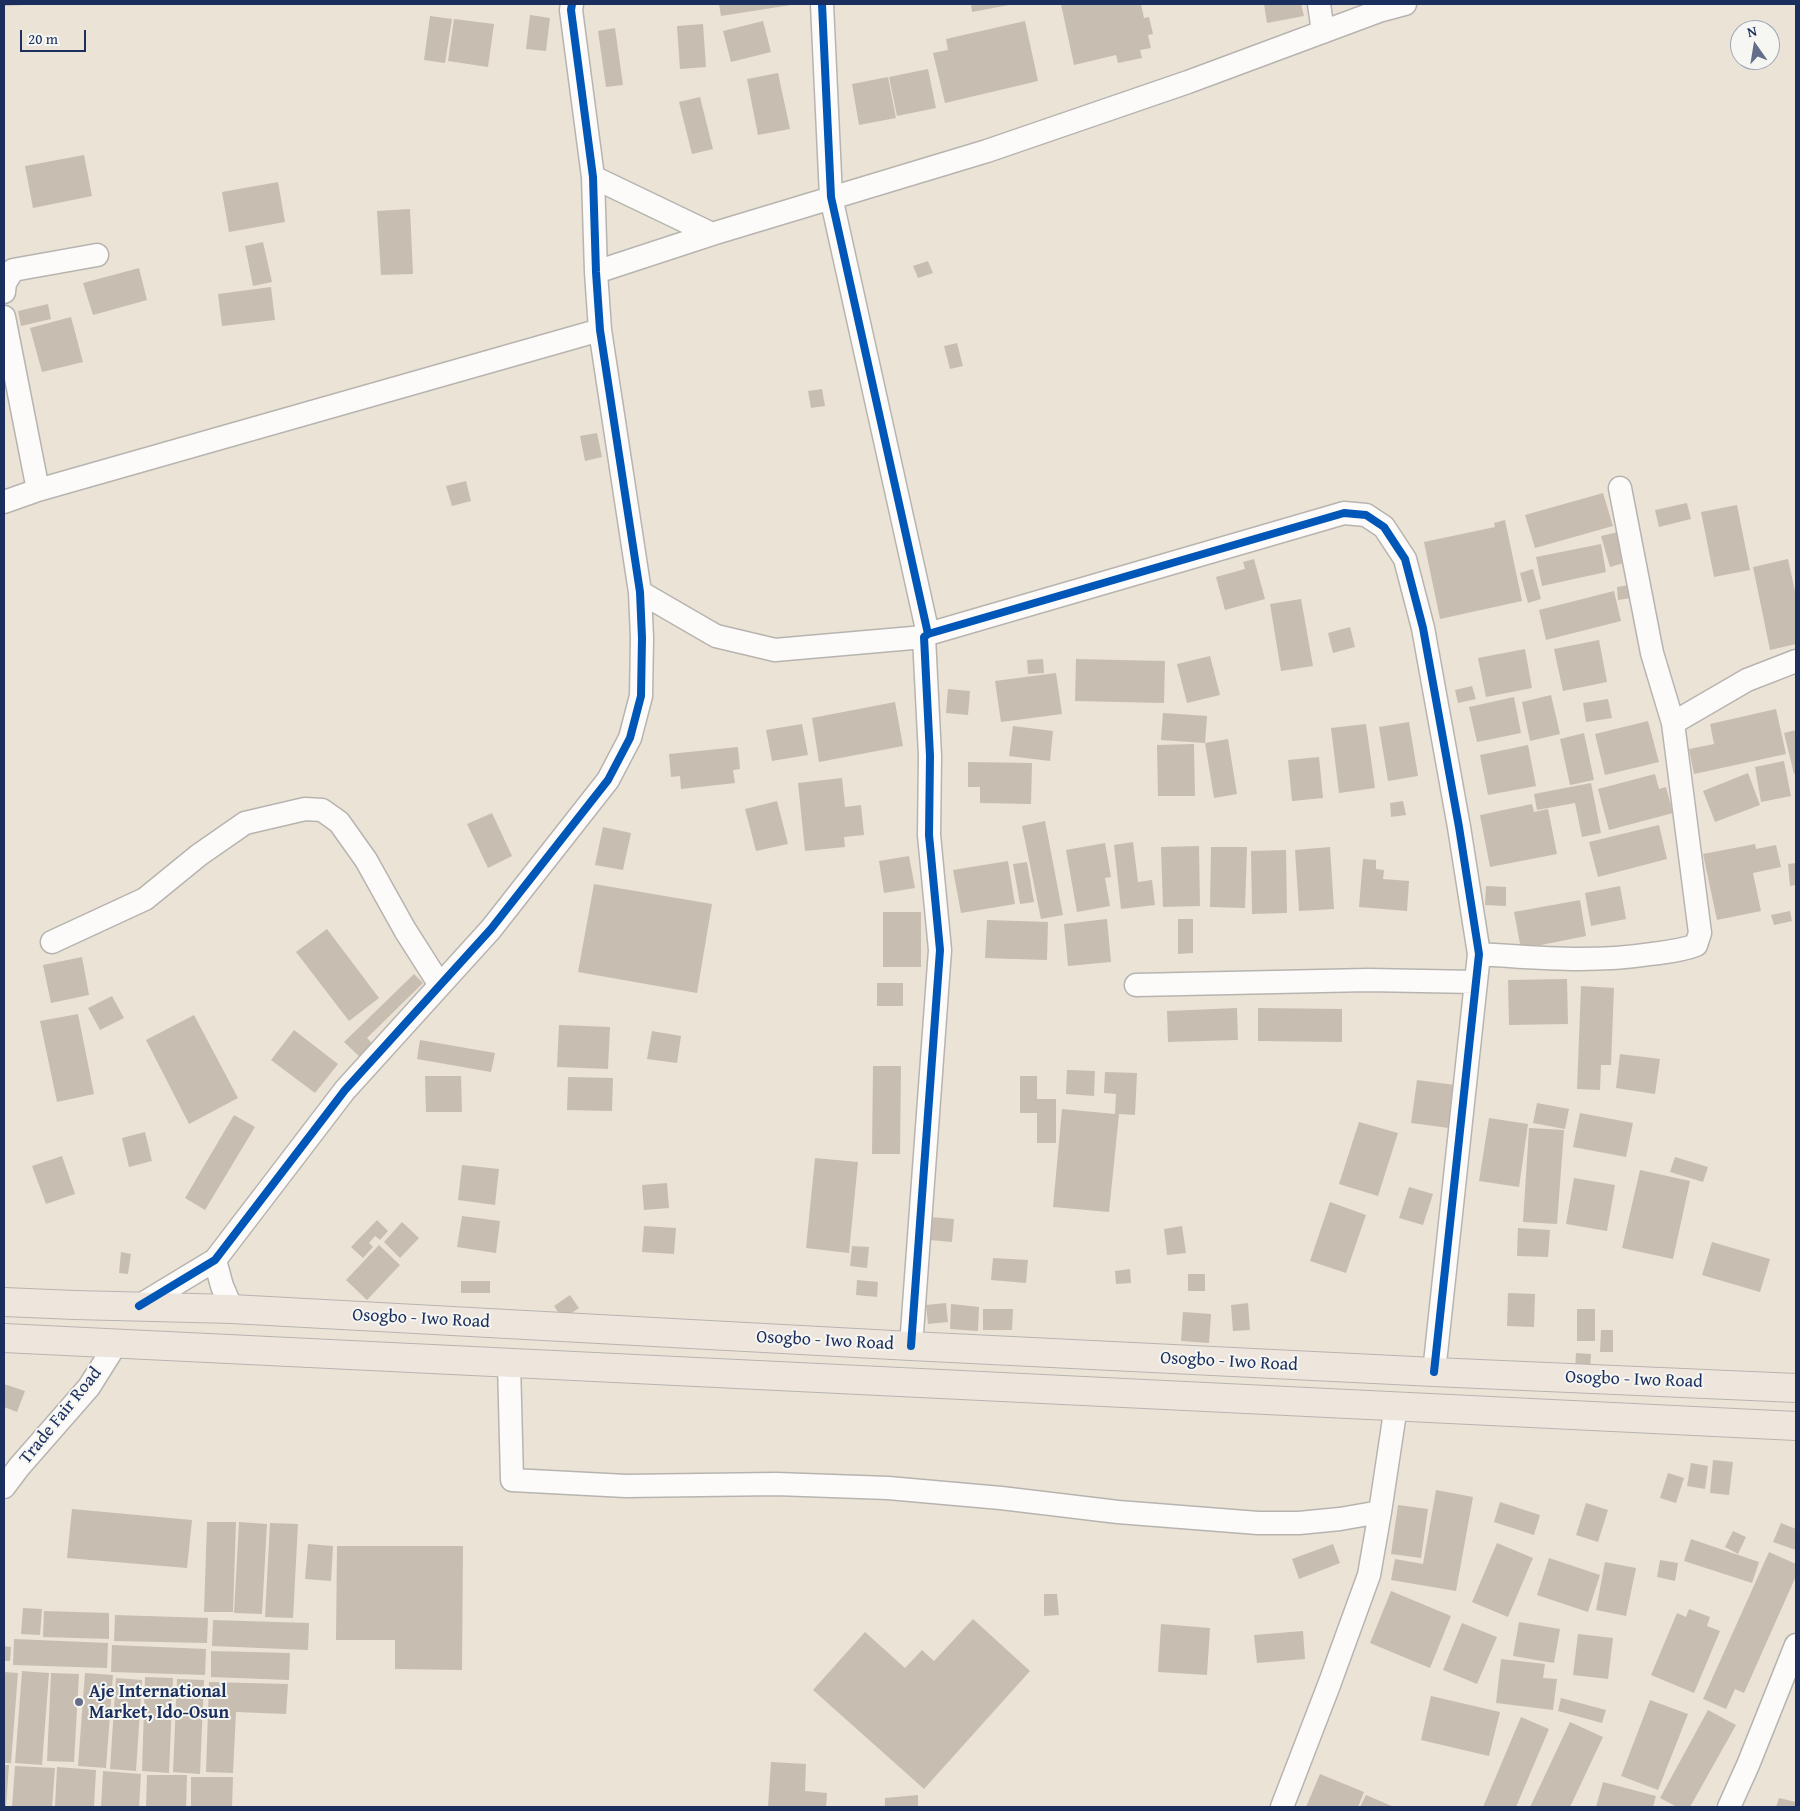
<!DOCTYPE html>
<html>
<head>
<meta charset="utf-8">
<style>
	body { margin:0 }
	#map { position:relative; width:1800px; height:1811px; overflow:hidden; background:#ebe3d6; font-family:"Gentium Book Plus",serif }
	canvas { display:block }
	.frame { position:absolute; inset:0; border:5px solid #1b2f5e; pointer-events:none }
	.north { position:absolute; left:1730px; top:20px; width:50px; height:50px; box-sizing:border-box; background:#f6f6f2; border:1px solid #9ea6b7; border-radius:50%; rotate:347deg; font-size:14px; font-weight:700; line-height:20px; text-align:center; color:#1b2f5e }
	.north::after { content:''; display:block; margin:auto; width:18px; height:22px; background:#646e88; clip-path:polygon(50% 0,100% 100%,50% 72%,0 100%) }
	.scale { position:absolute; left:20px; top:30px; width:66px; height:22px; box-sizing:border-box; border:2px solid #1b2f5e; border-top:0; padding-left:6px; font-size:15px; line-height:18px; white-space:nowrap; color:#1b2f5e; -webkit-text-stroke:4px #f6f6f2; paint-order:stroke }
</style>
</head>
<body>
<div id="map">
<canvas width="1800" height="1811"></canvas>
<div class="frame"></div>
<div class="north">N</div>
<div class="scale">20 m</div>
</div>
<script>
const context = document.querySelector('canvas').getContext('2d');
context.lineJoin = 'round';
function fillPath(path, color) { context.fillStyle = color; context.fill(path, 'evenodd'); }
function trace(path, color, width, dash) { context.strokeStyle = color; context.lineWidth = width; context.lineCap = dash ? 'butt' : 'round'; context.setLineDash(dash || []); context.stroke(path); }
function label(font, color, halo, rows, align = 'center') {
  context.font = font + ' "Gentium Book Plus",serif'; context.lineWidth = 4; context.setLineDash([]); context.textBaseline = 'middle'; context.strokeStyle = halo; context.fillStyle = color; for (const [text, x, y, turn = 0] of rows) {
    context.save(); context.translate(x, y); context.rotate((+turn || 0) * Math.PI / 180); context.textAlign = isNaN(turn) ? turn : align; if (halo) context.strokeText(text, 0, 0); context.fillText(text, 0, 0); context.restore();
  }
}
const building = new Path2D(`
	M4,4H24V5L4,6Z
	M719,4H791V5L721,16Z
	M971,4H1009V5L972,12Z
	M1061,4H1141L1144,18L1149,17L1153,34L1148,35L1151,48L1140,50L1142,58L1118,63L1116,55L1074,65Z
	M1264,4H1301L1304,16L1267,23Z
	M530,15L550,18L546,51L526,49Z
	M430,16L452,19L445,63L424,60Z
	M454,19L494,24L488,67L448,61Z
	M763,21L771,52L731,62L723,31Z
	M1025,21L1038,81L945,103L933,53L948,50L946,39Z
	M703,24L706,67L680,69L677,26Z
	M615,28L623,85L606,87L598,31Z
	M928,69L936,108L897,116L889,77Z
	M778,73L790,129L758,135L747,79Z
	M888,77L896,118L859,125L852,84Z
	M700,97L713,149L692,154L679,102Z
	M84,155L92,196L33,208L25,166Z
	M278,182L285,222L229,232L222,192Z
	M410,209L413,274L381,275L377,211Z
	M263,242L272,282L253,286L245,246Z
	M928,261L933,273L918,278L913,266Z
	M139,268L147,300L93,315L83,283Z
	M271,287L275,320L222,326L218,294Z
	M48,304L51,319L21,326L18,311Z
	M71,317L83,362L42,372L30,328Z
	M957,343L963,366L950,369L944,346Z
	M822,389L825,406L811,408L808,391Z
	M597,433L602,457L585,461L580,436Z
	M466,481L471,501L452,506L446,486Z
	M1603,493L1613,526L1535,548L1525,515Z
	M1687,503L1691,519L1659,527L1655,510Z
	M1737,505L1750,570L1714,577L1701,512Z
	M1505,520L1522,601L1440,619L1424,542L1495,527L1494,523Z
	M1618,532L1627,562L1610,567L1601,536Z
	M1601,544L1606,572L1542,586L1536,557Z
	M1254,559L1265,599L1225,610L1216,577L1245,569L1243,562Z
	M1788,559L1796,596V644L1770,650L1753,567Z
	M1533,569L1541,599L1528,603L1520,573Z
	M1629,585L1631,598L1618,600L1617,587Z
	M1614,591L1621,621L1546,640L1539,610Z
	M1301,599L1313,666L1281,671L1270,604Z
	M1350,627L1355,647L1333,653L1328,633Z
	M1599,640L1607,682L1563,691L1554,649Z
	M1525,649L1532,688L1486,697L1478,658Z
	M1210,656L1220,695L1187,703L1177,664Z
	M1043,659L1044,673L1028,674L1027,660Z
	M1076,659L1165,661L1164,703L1075,701Z
	M1056,673L1062,714L1001,722L995,681Z
	M1472,686L1476,699L1458,703L1455,690Z
	M948,689L970,691L968,715L946,713Z
	M1551,695L1560,734L1530,741L1522,702Z
	M1514,697L1521,733L1477,742L1469,707Z
	M1608,699L1612,718L1586,722L1583,703Z
	M895,702L903,746L819,762L812,718Z
	M1776,709L1786,754L1694,774L1689,749L1714,744L1710,724Z
	M1163,713L1207,716L1205,743L1161,740Z
	M1648,721L1659,762L1605,775L1595,734Z
	M1409,722L1418,776L1388,781L1379,727Z
	M802,724L808,755L772,761L766,730Z
	M1366,724L1375,788L1339,793L1331,728Z
	M1013,726L1053,731L1050,761L1009,756Z
	M1796,730V773L1794,774L1784,733Z
	M1584,733L1594,780L1570,785L1560,739Z
	M1228,739L1237,794L1214,798L1205,743Z
	M1194,744L1195,796H1158L1157,745Z
	M1528,745L1536,786L1488,795L1480,755Z
	M738,747L740,769L733,770L735,783L681,789L680,776L671,777L669,754Z
	M1319,757L1323,798L1292,801L1288,760Z
	M1784,761L1791,796L1761,802L1755,767Z
	M968,762L1032,763L1031,804L980,803V787H968Z
	M1748,773L1760,805L1715,822L1703,791Z
	M1655,774L1659,789L1666,787L1673,813L1609,830L1598,789Z
	M842,778L845,807L861,805L864,835L844,837L845,847L805,851L798,783Z
	M1591,783L1601,833L1582,837L1575,803L1537,810L1534,794Z
	M777,801L788,844L756,851L745,809Z
	M1403,801L1406,815L1391,817L1390,803Z
	M1532,804L1534,812L1548,809L1557,854L1490,867L1480,815Z
	M492,813L512,856L488,868L467,824Z
	M1045,821L1063,915L1041,919L1022,826Z
	M1659,825L1667,859L1598,877L1589,842Z
	M603,827L631,833L623,870L595,865Z
	M1133,842L1138,882L1152,880L1155,905L1121,909L1114,845Z
	M1105,843L1111,877L1105,878L1110,906L1077,912L1066,850Z
	M1755,844L1756,849L1776,845L1781,867L1753,873L1761,911L1717,920L1703,854Z
	M1199,846L1200,906L1163,907L1161,847Z
	M1211,847H1247L1245,908L1210,907Z
	M1330,847L1334,909L1299,911L1295,850Z
	M1286,850L1287,913L1252,914L1251,851Z
	M909,856L915,888L884,893L879,861Z
	M1363,859L1376,860V869L1384,870L1383,879L1409,881L1407,911L1359,907Z
	M1008,861L1015,904L961,913L953,870Z
	M1027,862L1034,902L1020,904L1013,864Z
	M1796,863V885L1790,886L1788,864Z
	M594,884L712,904L697,993L578,972Z
	M1486,886L1506,887V906L1485,905Z
	M1620,886L1626,919L1591,926L1585,893Z
	M1580,900L1586,936L1521,949L1514,912Z
	M1790,911L1792,921L1774,925L1771,915Z
	M883,912H921V967H883Z
	M1107,919L1111,962L1068,966L1064,924Z
	M1178,919H1193V953L1178,954Z
	M987,920L1048,922L1047,960L985,958Z
	M327,929L379,998L349,1021L296,952Z
	M82,957L89,995L51,1003L43,965Z
	M414,974L423,983L367,1038L375,1046L362,1059L344,1042Z
	M1567,979L1568,1024L1509,1025L1508,980Z
	M877,983H903V1006H877Z
	M1581,986L1614,988L1611,1065H1601L1600,1090L1577,1089Z
	M112,996L124,1018L100,1030L88,1008Z
	M1237,1008L1238,1040L1168,1042L1167,1011Z
	M1258,1008L1342,1009V1042L1258,1041Z
	M78,1014L94,1094L57,1102L40,1021Z
	M194,1015L238,1098L189,1124L146,1040Z
	M559,1025L610,1027L608,1069L557,1067Z
	M294,1030L338,1064L315,1093L271,1060Z
	M652,1031L681,1036L677,1063L647,1059Z
	M420,1040L495,1053L491,1072L417,1059Z
	M1620,1054L1660,1059L1655,1094L1616,1088Z
	M873,1066H901L900,1154H872Z
	M1067,1070L1095,1071L1094,1096L1066,1094Z
	M1105,1072L1137,1073L1135,1115L1119,1114L1109,1212L1053,1207L1062,1109L1115,1114L1116,1094L1104,1093Z
	M425,1076H461L462,1112H426Z
	M1020,1076H1037V1099H1056V1143H1037V1113H1020Z
	M568,1077L613,1078L612,1111L567,1110Z
	M1417,1080L1455,1085L1449,1128L1411,1123Z
	M1537,1103L1569,1109L1565,1129L1533,1123Z
	M1580,1113L1633,1123L1626,1157L1573,1147Z
	M234,1115L255,1127L205,1210L185,1198Z
	M1489,1118L1528,1124L1519,1187L1479,1181Z
	M1359,1122L1398,1133L1378,1196L1339,1184Z
	M1529,1128L1564,1130L1557,1224L1523,1222Z
	M145,1132L152,1161L129,1167L122,1138Z
	M62,1156L75,1194L46,1204L32,1166Z
	M1675,1157L1708,1167L1703,1182L1670,1172Z
	M815,1158L858,1162L849,1253L806,1248Z
	M462,1165L499,1169L495,1205L458,1200Z
	M1640,1170L1690,1181L1673,1259L1622,1248Z
	M1574,1178L1615,1185L1607,1231L1566,1224Z
	M667,1183L669,1208L644,1210L642,1185Z
	M1409,1187L1433,1194L1423,1225L1399,1218Z
	M1330,1202L1366,1215L1346,1273L1310,1261Z
	M462,1216L500,1221L496,1253L457,1247Z
	M931,1217L954,1219L952,1242L929,1240Z
	M377,1220L388,1231L380,1240L375,1236L369,1243L373,1247L363,1258L351,1247Z
	M402,1222L419,1238L400,1258L384,1242Z
	M644,1226L676,1228L674,1254L642,1252Z
	M1182,1226L1186,1253L1167,1255L1164,1229Z
	M1518,1228L1550,1230L1548,1257L1517,1256Z
	M1712,1242L1770,1259L1760,1292L1702,1275Z
	M379,1245L400,1265L367,1300L346,1280Z
	M852,1246L869,1247L867,1268L850,1266Z
	M121,1252L131,1254L128,1274L119,1273Z
	M993,1258L1028,1260L1026,1283L991,1280Z
	M1130,1269L1131,1283L1116,1284L1115,1271Z
	M1188,1274H1205V1291H1188Z
	M857,1280L878,1282L877,1297L856,1295Z
	M461,1281H490V1293H461Z
	M1508,1293L1535,1294L1534,1327L1507,1326Z
	M570,1295L579,1308L563,1319L554,1306Z
	M946,1303L948,1322L928,1324L926,1305Z
	M1248,1303L1250,1330L1233,1331L1231,1305Z
	M951,1304L979,1307L978,1331L950,1329Z
	M983,1309H1013L1012,1330H983Z
	M1577,1309H1595V1341H1577Z
	M1183,1312L1211,1314L1209,1343L1181,1341Z
	M1601,1330H1613V1352H1600Z
	M1576,1353L1591,1354L1590,1372H1575Z
	M4,1384L25,1391L17,1412L4,1407Z
	M1713,1460L1733,1462L1729,1495L1710,1493Z
	M1691,1463L1708,1466L1705,1489L1687,1486Z
	M1668,1473L1684,1478L1676,1503L1660,1498Z
	M1436,1490L1473,1497L1456,1591L1391,1580L1395,1559L1423,1564Z
	M1500,1502L1540,1515L1534,1535L1494,1522Z
	M1586,1503L1608,1510L1598,1542L1576,1535Z
	M1398,1505L1428,1509L1421,1558L1391,1554Z
	M72,1509L192,1520L187,1568L67,1558Z
	M207,1522H236L233,1612H204Z
	M239,1522L267,1524L262,1614L234,1613Z
	M270,1523L298,1524L293,1618L265,1617Z
	M1781,1523L1796,1529V1550L1773,1542Z
	M1733,1531L1746,1537L1738,1554L1725,1547Z
	M1691,1539L1759,1562L1752,1583L1684,1561Z
	M1497,1543L1533,1558L1508,1617L1472,1602Z
	M308,1544L333,1546L331,1581L305,1579Z
	M1333,1544L1340,1563L1299,1579L1292,1559Z
	M337,1546H463L462,1670L395,1669V1640H336Z
	M1769,1552L1796,1564V1576L1744,1693L1735,1689L1726,1709L1703,1699Z
	M1549,1558L1600,1575L1588,1612L1537,1595Z
	M1660,1560L1678,1563L1675,1581L1657,1577Z
	M1605,1562L1636,1568L1626,1616L1596,1610Z
	M1391,1591L1451,1616L1430,1668L1370,1643Z
	M1044,1594H1057L1059,1615L1044,1616Z
	M23,1608L42,1609L40,1635L21,1634Z
	M1689,1609L1710,1617L1707,1626L1720,1631L1694,1693L1651,1675L1677,1613L1686,1617Z
	M44,1611L109,1613V1639L43,1637Z
	M115,1615L208,1618L207,1643L114,1641Z
	M973,1619L1030,1671L924,1789L813,1690L865,1632L905,1668L922,1650L934,1661Z
	M213,1620L309,1623L308,1650L212,1646Z
	M1519,1622L1560,1629L1554,1663L1513,1656Z
	M1462,1623L1497,1637L1477,1684L1443,1670Z
	M1161,1624L1210,1628L1207,1675L1158,1672Z
	M1303,1631L1305,1659L1257,1663L1254,1635Z
	M1578,1634L1613,1638L1608,1679L1573,1675Z
	M14,1639L108,1643L107,1668L13,1665Z
	M112,1645L206,1649L205,1675L111,1672Z
	M4,1646L11,1647L10,1661H4Z
	M211,1651L290,1653L289,1680L211,1677Z
	M1501,1659L1545,1664L1543,1678L1557,1679L1553,1710L1496,1703Z
	M22,1671L49,1673L42,1765L15,1763Z
	M4,1672L18,1673L11,1763H4Z
	M51,1673L79,1674L74,1762L47,1761Z
	M85,1673L113,1675L106,1768L78,1766Z
	M145,1677L173,1678L169,1773L142,1771Z
	M116,1678L142,1680L136,1771L110,1769Z
	M177,1679L204,1680L200,1774L173,1772Z
	M209,1682L288,1684L286,1714L236,1712L233,1773L206,1772Z
	M1431,1696L1500,1712L1489,1756L1421,1740Z
	M1561,1698L1606,1710L1602,1723L1558,1711Z
	M1650,1700L1688,1714L1658,1790L1621,1776Z
	M1708,1710L1736,1725L1690,1807H1677L1660,1798Z
	M1521,1717L1549,1729L1516,1807H1483Z
	M1570,1722L1603,1737L1570,1807H1530Z
	M771,1762L806,1764L805,1791L827,1793L826,1807H768Z
	M4,1765H9L6,1807H4Z
	M15,1766L55,1768L52,1807H12Z
	M57,1767L96,1770L94,1807H55Z
	M103,1771L141,1774L139,1807H101Z
	M1320,1774L1364,1792L1358,1807H1306Z
	M147,1775H187L186,1807H146Z
	M191,1777H233L232,1807H191Z
	M1603,1782L1656,1796L1653,1807H1596Z
	M918,1795V1807H885V1798Z
	M1366,1795L1394,1807H1360Z
	M1779,1798L1796,1802V1807H1776Z`);
const street = new Path2D(`
	M822,4L831,197L928,634L924,637L930,756L929,835L940,950L911,1346
	M1319,4L1323,32
	M593,177L712,234
	M596,272L712,234L987,151L1188,82L1379,11L1405,4
	M4,292L5,283L13,270L97,255
	M4,317L38,490
	M4,502L38,490L600,330
	M640,592L716,636L775,650L924,637
	M928,634L1344,513L1366,515L1384,527L1405,559L1423,628L1459,827L1479,954L1434,1372
	M1673,723L1747,680L1796,661
	M52,942L145,899L199,855L245,823L305,809L322,810L339,822L366,860L405,930L440,985
	M1479,954C1538,958 1592,963 1651,954C1666,952 1681,951 1696,945L1700,933L1673,723L1652,653L1620,488
	M1136,985L1368,980L1476,982
	M215,1260L222,1286L232,1309
	M139,1306L215,1260L345,1090L491,929L608,780L630,738L641,696L642,638L640,592L600,330L596,272L593,177L571,10L572,4
	M509,1363L512,1480L626,1486L776,1484L888,1488L1001,1498L1118,1512L1258,1523H1299L1340,1519L1380,1512
	M4,1487L19,1467L89,1387L116,1344
	M1282,1807L1329,1685L1369,1575L1380,1512L1396,1406
	M1729,1807L1748,1765L1796,1645`);
const primary = new Path2D(`
	M4,1302L75,1305L232,1309L911,1346L1434,1372L1796,1388
	M4,1338L1796,1426`);
const cycleway = new Path2D(`
	M822,4L831,197L928,634L924,637L930,756L929,835L940,950L911,1346
	M928,634L1344,513L1366,515L1384,527L1405,559L1423,628L1459,827L1479,954L1434,1372
	M139,1306L215,1260L345,1090L491,929L608,780L630,738L641,696L642,638L640,592L600,330L596,272L593,177L571,10L572,4`);
const markers = [
	[79,1702,5,"#646e88"]
];
const streetNames = [
	["Osogbo - Iwo Road",421,1319,3],
	["Osogbo - Iwo Road",825,1341,3],
	["Osogbo - Iwo Road",1229,1362,3],
	["Osogbo - Iwo Road",1634,1380,2],
	["Trade Fair Road",61,1416,-51]
];
const poiNames = [
	["Aje International",89,1692],
	["Market, Ido-Osun",89,1713]
];
fillPath(building, '#c8bdb1');
trace(street, '#b7b4b0', 25);
trace(primary, '#b7b4b0', 30);
trace(street, '#fcfbf9', 22);
trace(primary, '#eee6dd', 28);
trace(cycleway, '#0057b8', 8);
for (const [x, y, r, color] of markers) { const dot = new Path2D(); dot.arc(x, y, r, 0, 2 * Math.PI); context.fillStyle = color; context.fill(dot); trace(dot, '#f6f6f2', 2); }
label('18px', '#1b2f5e', '#f6f6f2', streetNames);
label('bold 18px', '#1b2f5e', '#f6f6f2', poiNames, 'left');
</script>
</body>
</html>
